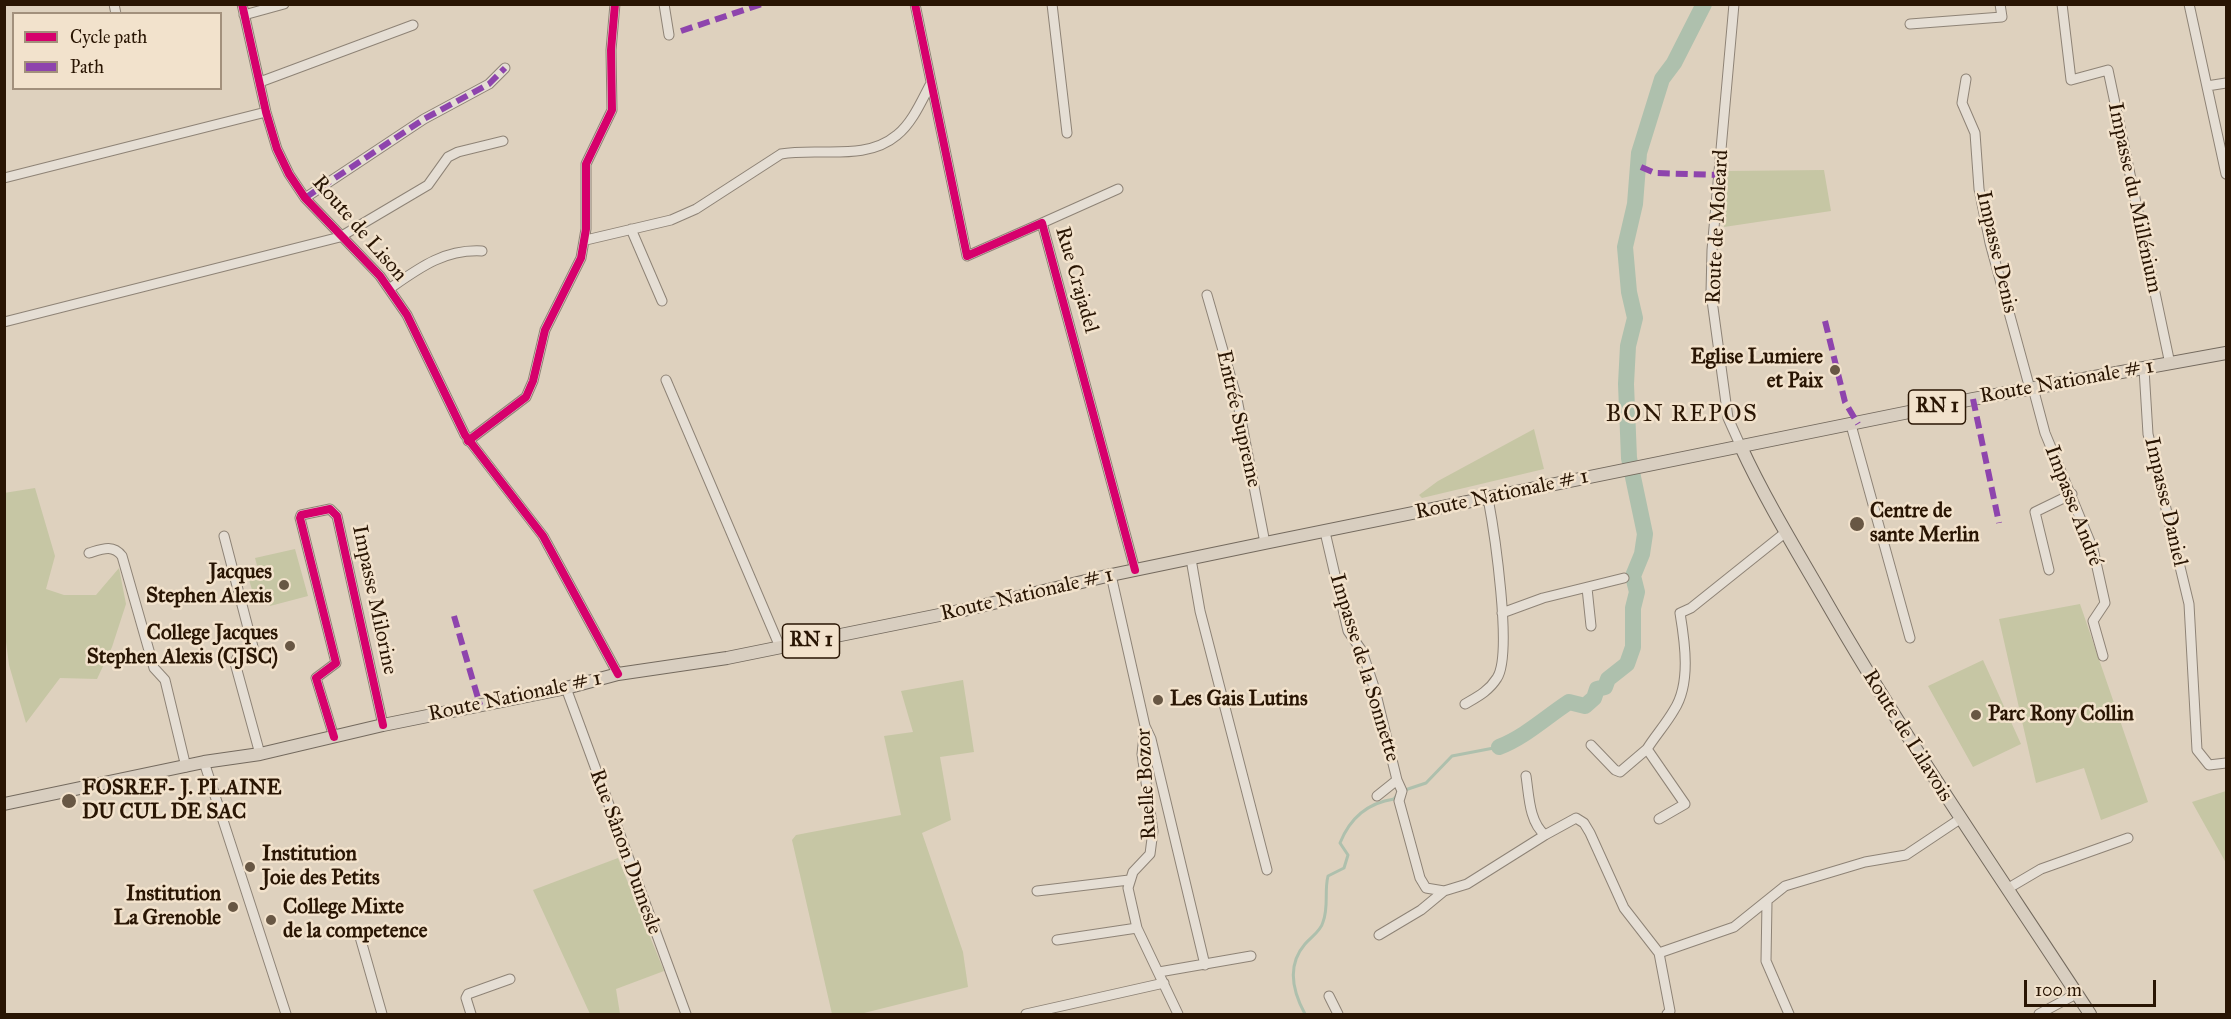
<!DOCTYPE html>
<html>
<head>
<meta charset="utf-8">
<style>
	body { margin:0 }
	#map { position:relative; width:2231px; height:1019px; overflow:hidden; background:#ded1be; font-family:"IM FELL Great Primer",serif }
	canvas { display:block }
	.frame { position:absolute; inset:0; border:6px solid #291503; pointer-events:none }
	.legend { position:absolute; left:12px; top:12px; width:210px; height:78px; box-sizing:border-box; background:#f2e2cc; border:2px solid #a2907c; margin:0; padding:8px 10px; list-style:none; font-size:18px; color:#291503 }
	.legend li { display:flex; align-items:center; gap:12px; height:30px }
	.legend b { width:30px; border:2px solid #a2907c }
	.scale { position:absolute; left:2024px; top:980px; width:132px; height:27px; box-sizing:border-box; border:3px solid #291503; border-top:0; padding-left:8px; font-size:18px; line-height:21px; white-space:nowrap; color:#291503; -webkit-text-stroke:4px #f2e2cc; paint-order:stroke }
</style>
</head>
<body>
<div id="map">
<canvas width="2231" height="1019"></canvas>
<div class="frame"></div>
<ul class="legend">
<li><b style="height:8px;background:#d6006c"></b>Cycle path</li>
<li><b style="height:8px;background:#8e44ad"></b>Path</li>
</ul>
<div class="scale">100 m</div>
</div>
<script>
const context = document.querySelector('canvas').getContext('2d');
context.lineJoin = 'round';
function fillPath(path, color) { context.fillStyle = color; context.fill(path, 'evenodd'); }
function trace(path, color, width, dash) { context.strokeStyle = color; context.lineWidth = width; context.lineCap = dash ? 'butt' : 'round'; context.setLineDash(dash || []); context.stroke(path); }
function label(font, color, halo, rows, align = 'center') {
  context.font = font + ' "IM FELL Great Primer",serif'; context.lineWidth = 5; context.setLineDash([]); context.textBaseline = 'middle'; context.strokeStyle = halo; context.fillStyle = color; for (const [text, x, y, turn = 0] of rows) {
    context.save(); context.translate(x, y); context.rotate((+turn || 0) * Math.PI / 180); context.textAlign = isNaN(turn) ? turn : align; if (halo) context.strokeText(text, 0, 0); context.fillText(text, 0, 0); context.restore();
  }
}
const green = new Path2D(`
	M1824,170L1831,211L1724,227L1727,171Z
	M1534,429L1544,469L1422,498L1419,495L1438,481Z
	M35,488L55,556L46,589L64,595H96L119,568L126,604L112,647L97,679L60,678L26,723L9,665L5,634L4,493Z
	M295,549L308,596L270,606L268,600L256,604L248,576L259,573L255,558Z
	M2080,604L2148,802L2101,820L2084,768L2036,783L1999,619Z
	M1983,660L2021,744L1973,767L1928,686Z
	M963,680L974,752L940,757L951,820L922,833L963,952L968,987L860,1014H832L792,840L796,835L901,815L884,736L913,732L901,691Z
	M2226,791V863L2192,802Z
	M618,858L664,971L616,989L620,1014H590L533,890Z`);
const stream = new Path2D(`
	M1405,790L1426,783L1452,756L1499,747
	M1305,1014C1293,992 1286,966 1305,944C1311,937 1321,931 1323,922C1329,906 1324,892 1328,876L1344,868L1348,855L1340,843C1350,818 1367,803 1394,799L1397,795`);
const river = new Path2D(`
	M1499,747C1525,737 1546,717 1569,702L1585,706L1594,698L1597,689L1605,687L1608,679L1627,664L1633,647V608L1637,592L1633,576L1642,554L1645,534L1629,458L1626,384L1628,346L1635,318L1629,292L1625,247L1635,204L1639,153L1662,79L1674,63L1704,4`);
const minor = new Path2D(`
	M114,4L116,14
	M242,4L266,112L277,149L289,174L305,198L380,276L407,315L465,435L543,536L618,674
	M664,4L669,35
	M915,4L967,256L1042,223L1135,570
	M1052,4L1067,133
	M1734,4L1712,250L1711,293L1728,418L1741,447
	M2062,4L2071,80L2108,70L2170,364
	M2189,4L2226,174
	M244,15L284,4
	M1910,24L2002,17L2000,4
	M1966,79L1962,103L1975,133L1979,189L1990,243L2030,389
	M260,82L413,25
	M2207,86L2226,83
	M4,178L266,112
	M305,198L424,119L489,84L505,68
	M1042,223L1118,189
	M631,229L662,301
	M586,240L671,220L696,209L781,154C819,147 865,162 897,135C912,123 921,102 930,85
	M389,289C419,268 444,249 482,251
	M1207,295L1237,399L1265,543
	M4,322L340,237L428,185L448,157L458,152L503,141
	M2144,369L2148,434L2189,604L2197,750L2209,765L2226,763
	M666,380L780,647
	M2033,388L2045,433L2093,549L2105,603L2093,621L2103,656
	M1851,425L1910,638
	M468,441L526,397L533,381L545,330L581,258L586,229V164L612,110L611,50L615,4
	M1325,532L1348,631L1362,651L1375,690L1397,780L1377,796
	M224,536L253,647V653L237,658L235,663L260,754
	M89,553C102,549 113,544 122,556L154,668L165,680L186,767
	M1191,559L1200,611L1267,870
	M2049,570L2035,512L2072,494
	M1111,575L1145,726L1142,754L1153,831L1150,854L1133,872L1128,888L1137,928L1178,1014
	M1587,588L1591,626
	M1502,613L1543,598L1624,578
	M566,688L686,1014
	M1465,704C1477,697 1489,691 1497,678C1513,654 1494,530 1488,498
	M1145,726L1151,739L1205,965
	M334,737L316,678L336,663L300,518L301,515L330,509L337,516L383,725
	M1591,745L1615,770L1620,772L1647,749
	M204,762L286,1014
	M1526,776C1529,795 1529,822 1545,835
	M1397,780L1402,791L1399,801L1420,878L1426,888L1444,891L1467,884L1545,835L1576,818L1584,823L1590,833L1624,908L1659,953
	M1659,819L1685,804L1647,749C1655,736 1666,724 1674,710C1691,684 1685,643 1680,613L1691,608L1786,532
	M2007,889L2041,869L2128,838
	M1037,891L1129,880
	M1767,902L1766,961L1789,1014
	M1379,935L1421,910L1444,891
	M360,937L382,1014
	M1057,940L1137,928
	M1159,972L1251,956
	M1329,996L1338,1014
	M471,1014L466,998L468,994L510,979
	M1026,1014L1164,983
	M1667,1014L1670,1011L1659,953L1734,927L1785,886L1865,862L1906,855L1960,819
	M2039,1014L2076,994`);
const major = new Path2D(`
	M1741,447C1765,499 1795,548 1824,598C1906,741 2000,876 2090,1014
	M4,804L204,762L260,754L383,725L566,688L618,674L727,658L964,610L1111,575L1265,543L1973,399L2226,353`);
const quiet = new Path2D(`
	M681,31L762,4
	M1641,167L1655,173L1719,175
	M305,198L424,119L489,84L505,68
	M1825,321L1845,402L1858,424
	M1973,399L1999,523
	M454,616L480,705`);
const cycleway = new Path2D(`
	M242,4L266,112L277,149L289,174L305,198L380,276L407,315L465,435L543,536L618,674
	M915,4L967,256L1042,223L1135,570
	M468,441L526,397L533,381L545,330L581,258L586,229V164L612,110L611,50L615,4
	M334,737L316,678L336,663L300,518L301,515L330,509L337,516L383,725`);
const markers = [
	[1835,370,6,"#685744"],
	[1857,524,8,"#685744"],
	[284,585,6,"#685744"],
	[290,646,6,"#685744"],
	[1158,700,6,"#685744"],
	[1976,715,6,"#685744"],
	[69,801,8,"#685744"],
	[250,867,6,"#685744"],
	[233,907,6,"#685744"],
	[271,920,6,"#685744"]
];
const shields = [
	[1937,407,57],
	[811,641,57]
];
const shieldNames = [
	["RN 1",1937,407],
	["RN 1",811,641]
];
const streetNames = [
	["Impasse du Millénium",2134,198,78],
	["Route de Moleard",1718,227,-87],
	["Route de Lison",359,229,49],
	["Impasse Denis",1996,252,77],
	["Rue Crajadel",1076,280,74],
	["Route Nationale # 1",2067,382,-10],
	["Entrée Supreme",1238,419,77],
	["Route Nationale # 1",1502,495,-12],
	["Impasse Daniel",2165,502,77],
	["Impasse André",2073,506,69],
	["Route Nationale # 1",1027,595,-13],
	["Impasse Milorine",374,600,78],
	["Impasse de la Sonnette",1364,668,73],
	["Route Nationale # 1",515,697,-12],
	["Route de Lilavois",1907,736,58],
	["Ruelle Bozor",1147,784,-93],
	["Rue Sânon Dumesle",625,852,70]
];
const poiNames = [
	["Eglise Lumiere",1823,358,"right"],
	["et Paix",1823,382,"right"],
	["Centre de",1870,512],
	["sante Merlin",1870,536],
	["Jacques",272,573,"right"],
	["Stephen Alexis",272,597,"right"],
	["College Jacques",278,634,"right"],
	["Stephen Alexis (CJSC)",278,658,"right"],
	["Les Gais Lutins",1170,700],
	["Parc Rony Collin",1988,715],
	["FOSREF- J. PLAINE",82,789],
	["DU CUL DE SAC",82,813],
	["Institution",262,855],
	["Joie des Petits",262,879],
	["Institution",221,895,"right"],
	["La Grenoble",221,919,"right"],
	["College Mixte",283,908],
	["de la competence",283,932]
];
const quarterNames = [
	["BON REPOS",1682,415]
];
fillPath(green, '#c6c6a4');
trace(stream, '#aec0ad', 3);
trace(river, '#aec0ad', 16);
trace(minor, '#8e8376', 11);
trace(major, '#746a5e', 14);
trace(minor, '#e5ded4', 9);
trace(major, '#d8cec0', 12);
trace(quiet, '#8e44ad', 6, [12, 6]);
trace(cycleway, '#d6006c', 8);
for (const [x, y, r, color] of markers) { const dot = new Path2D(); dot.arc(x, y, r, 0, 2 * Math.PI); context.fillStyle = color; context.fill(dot); trace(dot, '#f2e2cc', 2); }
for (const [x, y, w] of shields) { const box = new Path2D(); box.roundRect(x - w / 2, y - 17, w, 34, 4.5); context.fillStyle = '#f2e2cc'; context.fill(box); trace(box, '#291503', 1.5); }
label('bold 20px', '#291503', null, shieldNames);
label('21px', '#291503', '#f2e2cc', streetNames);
label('bold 21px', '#291503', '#f2e2cc', poiNames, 'left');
context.letterSpacing = '1.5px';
label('24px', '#291503', '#f2e2cc', quarterNames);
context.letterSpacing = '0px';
</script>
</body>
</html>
